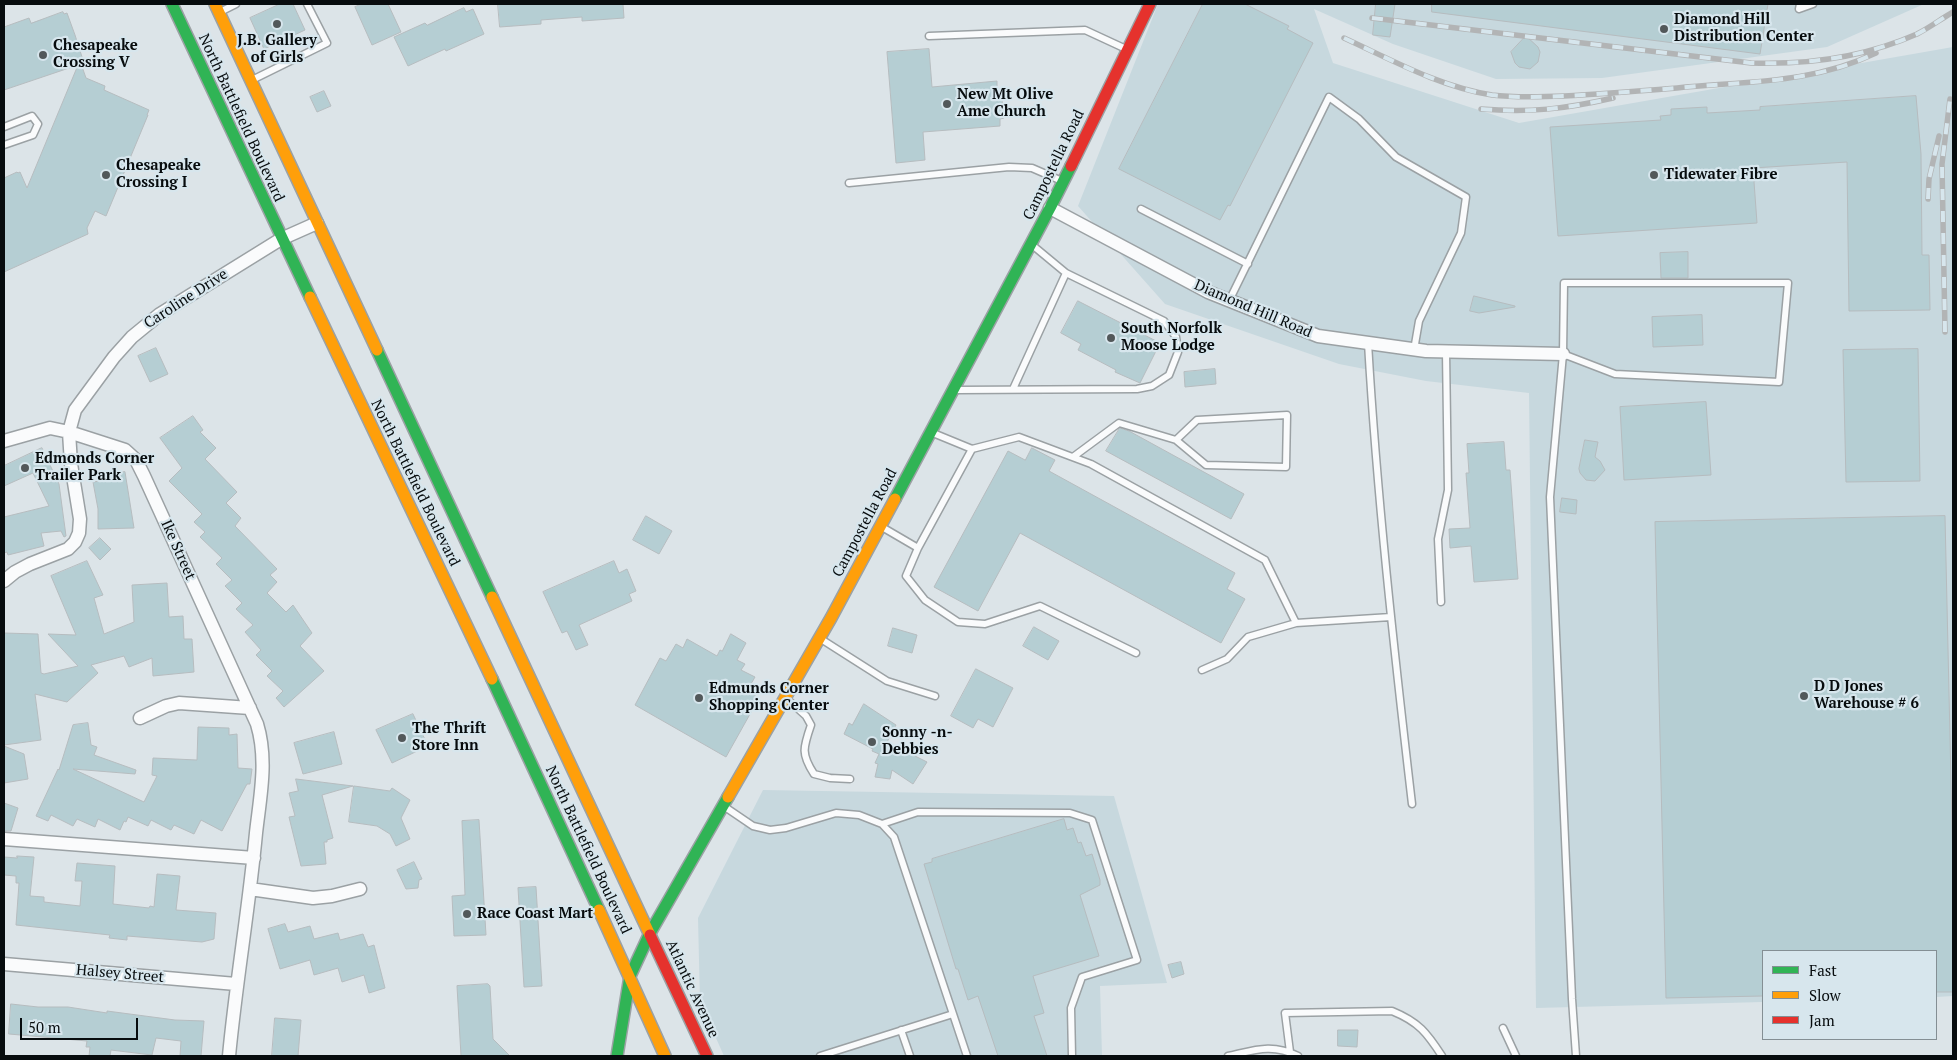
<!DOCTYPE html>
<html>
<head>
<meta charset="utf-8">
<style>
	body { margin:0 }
	#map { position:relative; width:1957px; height:1060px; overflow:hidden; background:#dce4e8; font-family:"PT Serif",serif }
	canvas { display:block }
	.frame { position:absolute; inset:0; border:5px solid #070c0e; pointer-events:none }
	.legend { position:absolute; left:1762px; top:950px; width:175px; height:90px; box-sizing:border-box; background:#d7e6ed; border:1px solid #848f94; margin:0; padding:6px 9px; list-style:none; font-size:15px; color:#070c0e }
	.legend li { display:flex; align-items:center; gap:10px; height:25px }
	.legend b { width:25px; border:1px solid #848f94 }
	.scale { position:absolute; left:20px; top:1018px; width:118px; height:22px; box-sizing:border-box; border:2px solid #070c0e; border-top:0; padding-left:6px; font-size:15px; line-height:18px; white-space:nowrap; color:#070c0e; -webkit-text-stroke:4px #d7e6ed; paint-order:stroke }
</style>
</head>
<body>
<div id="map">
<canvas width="1957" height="1060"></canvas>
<div class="frame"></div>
<ul class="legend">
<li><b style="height:6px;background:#30b455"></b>Fast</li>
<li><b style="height:6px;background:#ff9f0a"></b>Slow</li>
<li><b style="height:6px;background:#e5322d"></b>Jam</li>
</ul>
<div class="scale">50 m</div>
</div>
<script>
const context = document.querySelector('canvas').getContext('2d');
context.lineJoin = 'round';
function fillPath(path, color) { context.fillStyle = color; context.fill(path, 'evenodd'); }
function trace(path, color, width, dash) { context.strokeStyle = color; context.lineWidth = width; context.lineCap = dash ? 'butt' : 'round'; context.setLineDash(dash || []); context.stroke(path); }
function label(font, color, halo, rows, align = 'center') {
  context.font = font + ' "PT Serif",serif'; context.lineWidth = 4.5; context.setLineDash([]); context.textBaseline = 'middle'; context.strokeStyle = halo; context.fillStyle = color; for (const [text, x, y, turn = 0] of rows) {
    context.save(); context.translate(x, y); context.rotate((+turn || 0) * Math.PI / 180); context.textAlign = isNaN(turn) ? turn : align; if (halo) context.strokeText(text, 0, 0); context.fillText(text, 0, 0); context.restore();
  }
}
const built = new Path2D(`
	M1158,4H1924L1827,47L1602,78L1496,79L1393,44L1314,9L1333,63L1519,123L1953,47V996L1936,997V951H1763V1002L1536,1008L1529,393L1426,381L1339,364L1165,304L1078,206Z
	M763,790L1114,796L1167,983L1100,986L1102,1056H724L700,1002L698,918Z`);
const building = new Path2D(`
	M280,4H293L305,30L264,49L250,18Z
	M362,4H388L401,32L372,45L355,7Z
	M498,4H623L624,18L582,21V17L541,20V24L500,27Z
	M1203,4H1245L1289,26L1287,29L1313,43L1230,206L1228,205L1220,220L1119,169Z
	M1376,4H1395L1390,37L1373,35Z
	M1432,4H1768L1760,54L1432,12Z
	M464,8L466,12L473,9L484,34L446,51L445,49L408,66L394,37L425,23L427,25Z
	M63,12L64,14L67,13L75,35L83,60L80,61L86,78L105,86L104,90L149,110L147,115H148L106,216L95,211L87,228L88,234L4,272V178L17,172L18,173L20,172L27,188L78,65L4,90V27L29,18L31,23Z
	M1526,36L1538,47L1540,52L1538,62L1530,69L1519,67L1515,63L1511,52Z
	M929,49L932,87L997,81V89H1001L1004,118L1000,119V126L923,132L925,160L896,163L887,52Z
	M324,91L331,106L317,112L310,97Z
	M1916,96L1921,154L1922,255H1929L1930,310L1849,311L1847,162L1753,168L1757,223L1558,236L1550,127L1661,120L1660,116L1671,115V109L1707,107V113L1760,110V107Z
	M1688,252V278H1661L1660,253Z
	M1474,296L1515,306V307L1479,313L1470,311Z
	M1078,301L1160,343L1140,383L1115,372L1116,370L1078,350L1081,344L1061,333Z
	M1702,315L1703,345L1653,347L1652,317Z
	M156,348L168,374L150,382L138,356Z
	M1918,349L1920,481L1846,482L1843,350Z
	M1215,369L1216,384L1185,387L1184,372Z
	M1706,402L1711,475L1624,480L1620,407Z
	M193,416L203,430L200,432L216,448L205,459L237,492L226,503L241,518L235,526L277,569L270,575L277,582L267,593L286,612L293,605L312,633L300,646L324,671L284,707L276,698L283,691L267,676L272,671L256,655L261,650L245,632L253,625L236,609L242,603L225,586L232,580L216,564L222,558L200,537L205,532L194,522L202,514L169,481L182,468L160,438Z
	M1120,428L1129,431L1244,494L1231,519L1106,451Z
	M1585,440L1598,442L1595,457L1600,461L1605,470L1595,481L1586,480L1580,473L1579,469Z
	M1504,442L1506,470H1510L1518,579L1474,582L1471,546L1450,548L1449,529L1470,528L1466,473H1469L1467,444Z
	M42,448L59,484L66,536L64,537L61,531L41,533L44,546L8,555L7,552L4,553V517L49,506L33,473L4,486V466Z
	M1032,448L1055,460L1049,471L1235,573L1227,589L1245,599L1221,643L1020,533L978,611L934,587L1008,451L1025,460Z
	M125,472L134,528L98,529V509L93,482L107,480V474Z
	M1562,498L1577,500L1576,514L1560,512Z
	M646,516L672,531L659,554L633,540Z
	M1945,516L1953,870V992H1936V951H1763V996L1666,998L1655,522Z
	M100,538L111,549L100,560L89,548Z
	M87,561L103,595L94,598L104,634L134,622L132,585L167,583L169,617L183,616L184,639H192L194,672L153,676L152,658L129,667L124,656L91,665L98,673L67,702L35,694L41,740L4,745V633L38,634L41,673L44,674L78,666L48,634L76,635L51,576Z
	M614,561L619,573L627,569L636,591L629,594L632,601L579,625L588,645L576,650L567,631L562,633L543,592Z
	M1034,627L1059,641L1048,660L1023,646Z
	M893,628L917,635L912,653L888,646Z
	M731,634L746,643L737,660L745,664L741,670L755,677L747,691L759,698L726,757L635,705L660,658L666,661L676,644L683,648L687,639L717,656L720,650L722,651Z
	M976,669L1013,688L993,727L978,719L973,728L951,716Z
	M864,704L896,725L887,742L927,762L913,784L892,770L890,779L875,777L878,764L875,763L879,754L872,751L873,749L844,734L849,723L852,725Z
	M413,714L428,746L392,763L376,730Z
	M88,723L91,745L97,747L94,755L136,770L135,774L73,769L144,802L157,776L152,775L153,758L197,760L198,727L229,728V735L237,734L238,768L252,769L250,784H247L222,831L201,820L194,834L174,825L171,830L151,820L148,826L128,817L126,822L124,821L120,830L98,819L95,827L77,819L73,826L51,815L48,821L36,816L58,769L59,770L73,725Z
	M334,732L342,764L303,774L294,743Z
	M4,746L24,754L28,779L4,783Z
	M296,779L353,786L322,795L333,838L327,840V842H324L326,864L301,866L289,817L295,816L289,793L298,791Z
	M354,786L390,791L392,788L410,800L401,818L410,839L396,846L390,834L377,826L349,822Z
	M4,803L18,808L11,831H4Z
	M1064,819L1067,830L1073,828L1078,843L1081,842L1086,856L1092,854L1100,880V885L1080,895L1099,956L1033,976L1044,1013L1034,1016L1047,1056H998L978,996L968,1000L958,969H956L924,864L932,862V859Z
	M479,820L486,935L454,936L452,896L465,895L462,821Z
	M17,856L34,857L30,896L44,897V902L80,906L82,881H75L77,863L115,866L113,904L149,908L150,906L154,907L157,874L180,876L176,910L216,913L214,939L202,942L127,936V940L109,938L110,935L16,925L19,883H16V876L4,875V857L17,858Z
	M414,862L422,879L419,880L418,888L406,889L397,870Z
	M536,887L542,986L524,987L518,888Z
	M285,924L288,932L310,926L314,939L338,933L340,940L363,934L368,947L374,945L385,988L369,993L364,975L342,982L338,968L314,975L310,960L280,969L268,929Z
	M1181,962L1184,974L1172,978L1168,965Z
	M488,984L490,986L493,1039L510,1056H461L457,986Z
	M11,1004L38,1007H68L107,1013V1011L175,1020L204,1021L201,1056H180L181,1041L156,1038L152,1055L111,1050L110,1056H89L90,1047H86L87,1041L9,1034Z
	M275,1018L301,1020L298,1056H272Z
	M1338,1030H1358L1357,1047L1338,1046Z`);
const lane = new Path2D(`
	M1800,4L1799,9L1813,4
	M222,11L236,4
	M929,36L1085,30L1126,49
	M254,79L327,43L307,4
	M4,127L32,116L38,124L33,135L4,145
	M849,183L1009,167L1032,168L1062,181
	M1141,209L1248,264
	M1229,301L1329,97L1359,119L1396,157L1466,197L1461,233L1419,321L1414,350
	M1368,343C1377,497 1394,650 1412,804
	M1563,354L1615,374L1779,382L1788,283H1564L1563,354L1550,497L1572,999L1576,1056
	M1013,389L1066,273
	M957,390L1137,389L1152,386L1169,375L1178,352L1176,337L1164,321L1066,273L1031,244
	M933,433L972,449L1019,437L1091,464L1265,560L1296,623
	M1073,457L1119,423L1176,440L1206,465L1286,467L1287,415L1197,420L1176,440
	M882,527L918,548L906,576L925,600L958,622L985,624L1040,606L1136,653
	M918,548L972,449
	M1441,602L1438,539L1448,490L1446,352
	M821,639L887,681L935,696
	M1202,670L1227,659L1248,637L1296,623L1391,617
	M786,698L806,716L811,725C803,748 801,754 814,774L830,778L850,779
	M725,807L753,826L770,830L786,828L836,813L859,815L882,824L894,837L967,1056
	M882,824L918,812L1070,813L1092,820L1137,960L1082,977L1071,1008L1072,1056
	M1503,1028L1516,1056
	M901,1030L910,1056
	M1290,1052L1285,1013L1392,1011C1419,1022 1427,1033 1442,1056
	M820,1056L953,1014
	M1228,1056C1255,1050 1272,1043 1298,1056`);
const street = new Path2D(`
	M1050,208L1208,292L1318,336L1426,351L1563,354
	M4,441L50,428L69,432L125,450L136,460L144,476L257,724C268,760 260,797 256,833C249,908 236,982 229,1056
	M4,581L15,572L30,564L68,549L75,542L79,533L80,519L71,464L69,432L75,410L114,357L132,337L160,314L281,239L317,223
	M140,718L166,706L179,703L250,708
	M4,839L254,858
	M250,889L313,898L332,896L360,889
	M4,964L236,984`);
const fast = new Path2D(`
	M172,4L310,297
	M377,350L492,597
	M895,499L1050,208L1071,166
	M492,679L599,910
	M617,1056L630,976L650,933L728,797`);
const slow = new Path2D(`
	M215,4L377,350
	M310,297L492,679
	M492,597L650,935
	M728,797L831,618L895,499
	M599,910L665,1056`);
const jam = new Path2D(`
	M1071,166L1150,4
	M650,935L707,1056`);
const rail = new Path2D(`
	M1372,18L1751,63C1807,65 1865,57 1917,34C1929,28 1941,19 1953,12
	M1344,38C1392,60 1440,87 1492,95C1516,98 1540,97 1564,96C1601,94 1639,91 1677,88C1747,81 1811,84 1876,53
	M1481,109C1530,113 1565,109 1613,98
	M1928,199L1929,179L1939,136
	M1945,332L1942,164L1950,99`);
const markers = [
	[277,24,5,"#52585a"],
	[1664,29,5,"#52585a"],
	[43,55,5,"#52585a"],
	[947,104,5,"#52585a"],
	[106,175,5,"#52585a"],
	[1654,175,5,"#52585a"],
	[1111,338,5,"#52585a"],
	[25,468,5,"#52585a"],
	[1804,696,5,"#52585a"],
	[699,698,5,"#52585a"],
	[402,738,5,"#52585a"],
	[872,742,5,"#52585a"],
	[467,914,5,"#52585a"]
];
const poiNames = [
	["Diamond Hill",1674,20],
	["Distribution Center",1674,37],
	["J.B. Gallery",277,41,"center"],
	["of Girls",277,58,"center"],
	["Chesapeake",53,46],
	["Crossing V",53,63],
	["New Mt Olive",957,95],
	["Ame Church",957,112],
	["Chesapeake",116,166],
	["Crossing I",116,183],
	["Tidewater Fibre",1664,175],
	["South Norfolk",1121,329],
	["Moose Lodge",1121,346],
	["Edmonds Corner",35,459],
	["Trailer Park",35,476],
	["D D Jones",1814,687],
	["Warehouse # 6",1814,704],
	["Edmunds Corner",709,689],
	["Shopping Center",709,706],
	["The Thrift",412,729],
	["Store Inn",412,746],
	["Sonny -n-",882,733],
	["Debbies",882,750],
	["Race Coast Mart",477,914]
];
const streetNames = [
	["North Battlefield Boulevard",241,118,65],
	["Campostella Road",1054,165,-64],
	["Caroline Drive",186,299,-33],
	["Diamond Hill Road",1253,309,23],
	["North Battlefield Boulevard",415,483,64],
	["Campostella Road",865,523,-62],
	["Ike Street",178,550,66],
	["North Battlefield Boulevard",588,850,65],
	["Halsey Street",120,974,5],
	["Atlantic Avenue",692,989,65]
];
fillPath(built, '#c7d8de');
fillPath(building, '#b5ced3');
trace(building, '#b6bcbf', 1);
trace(lane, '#9ba1a4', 9);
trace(street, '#9ba1a4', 15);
trace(fast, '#9ba1a4', 14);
trace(slow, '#9ba1a4', 14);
trace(jam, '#9ba1a4', 14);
trace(lane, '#fafbfc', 6);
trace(street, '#fafbfc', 12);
trace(fast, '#30b455', 11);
trace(slow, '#ff9f0a', 11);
trace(jam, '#e5322d', 11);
trace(rail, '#b2b4b5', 5.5);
trace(rail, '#d7e6ed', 4, [11]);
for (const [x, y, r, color] of markers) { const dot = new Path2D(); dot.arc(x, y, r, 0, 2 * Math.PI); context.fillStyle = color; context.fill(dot); trace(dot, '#d7e6ed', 2); }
label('bold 15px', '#070c0e', '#d7e6ed', poiNames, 'left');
label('15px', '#070c0e', '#d7e6ed', streetNames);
</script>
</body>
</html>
